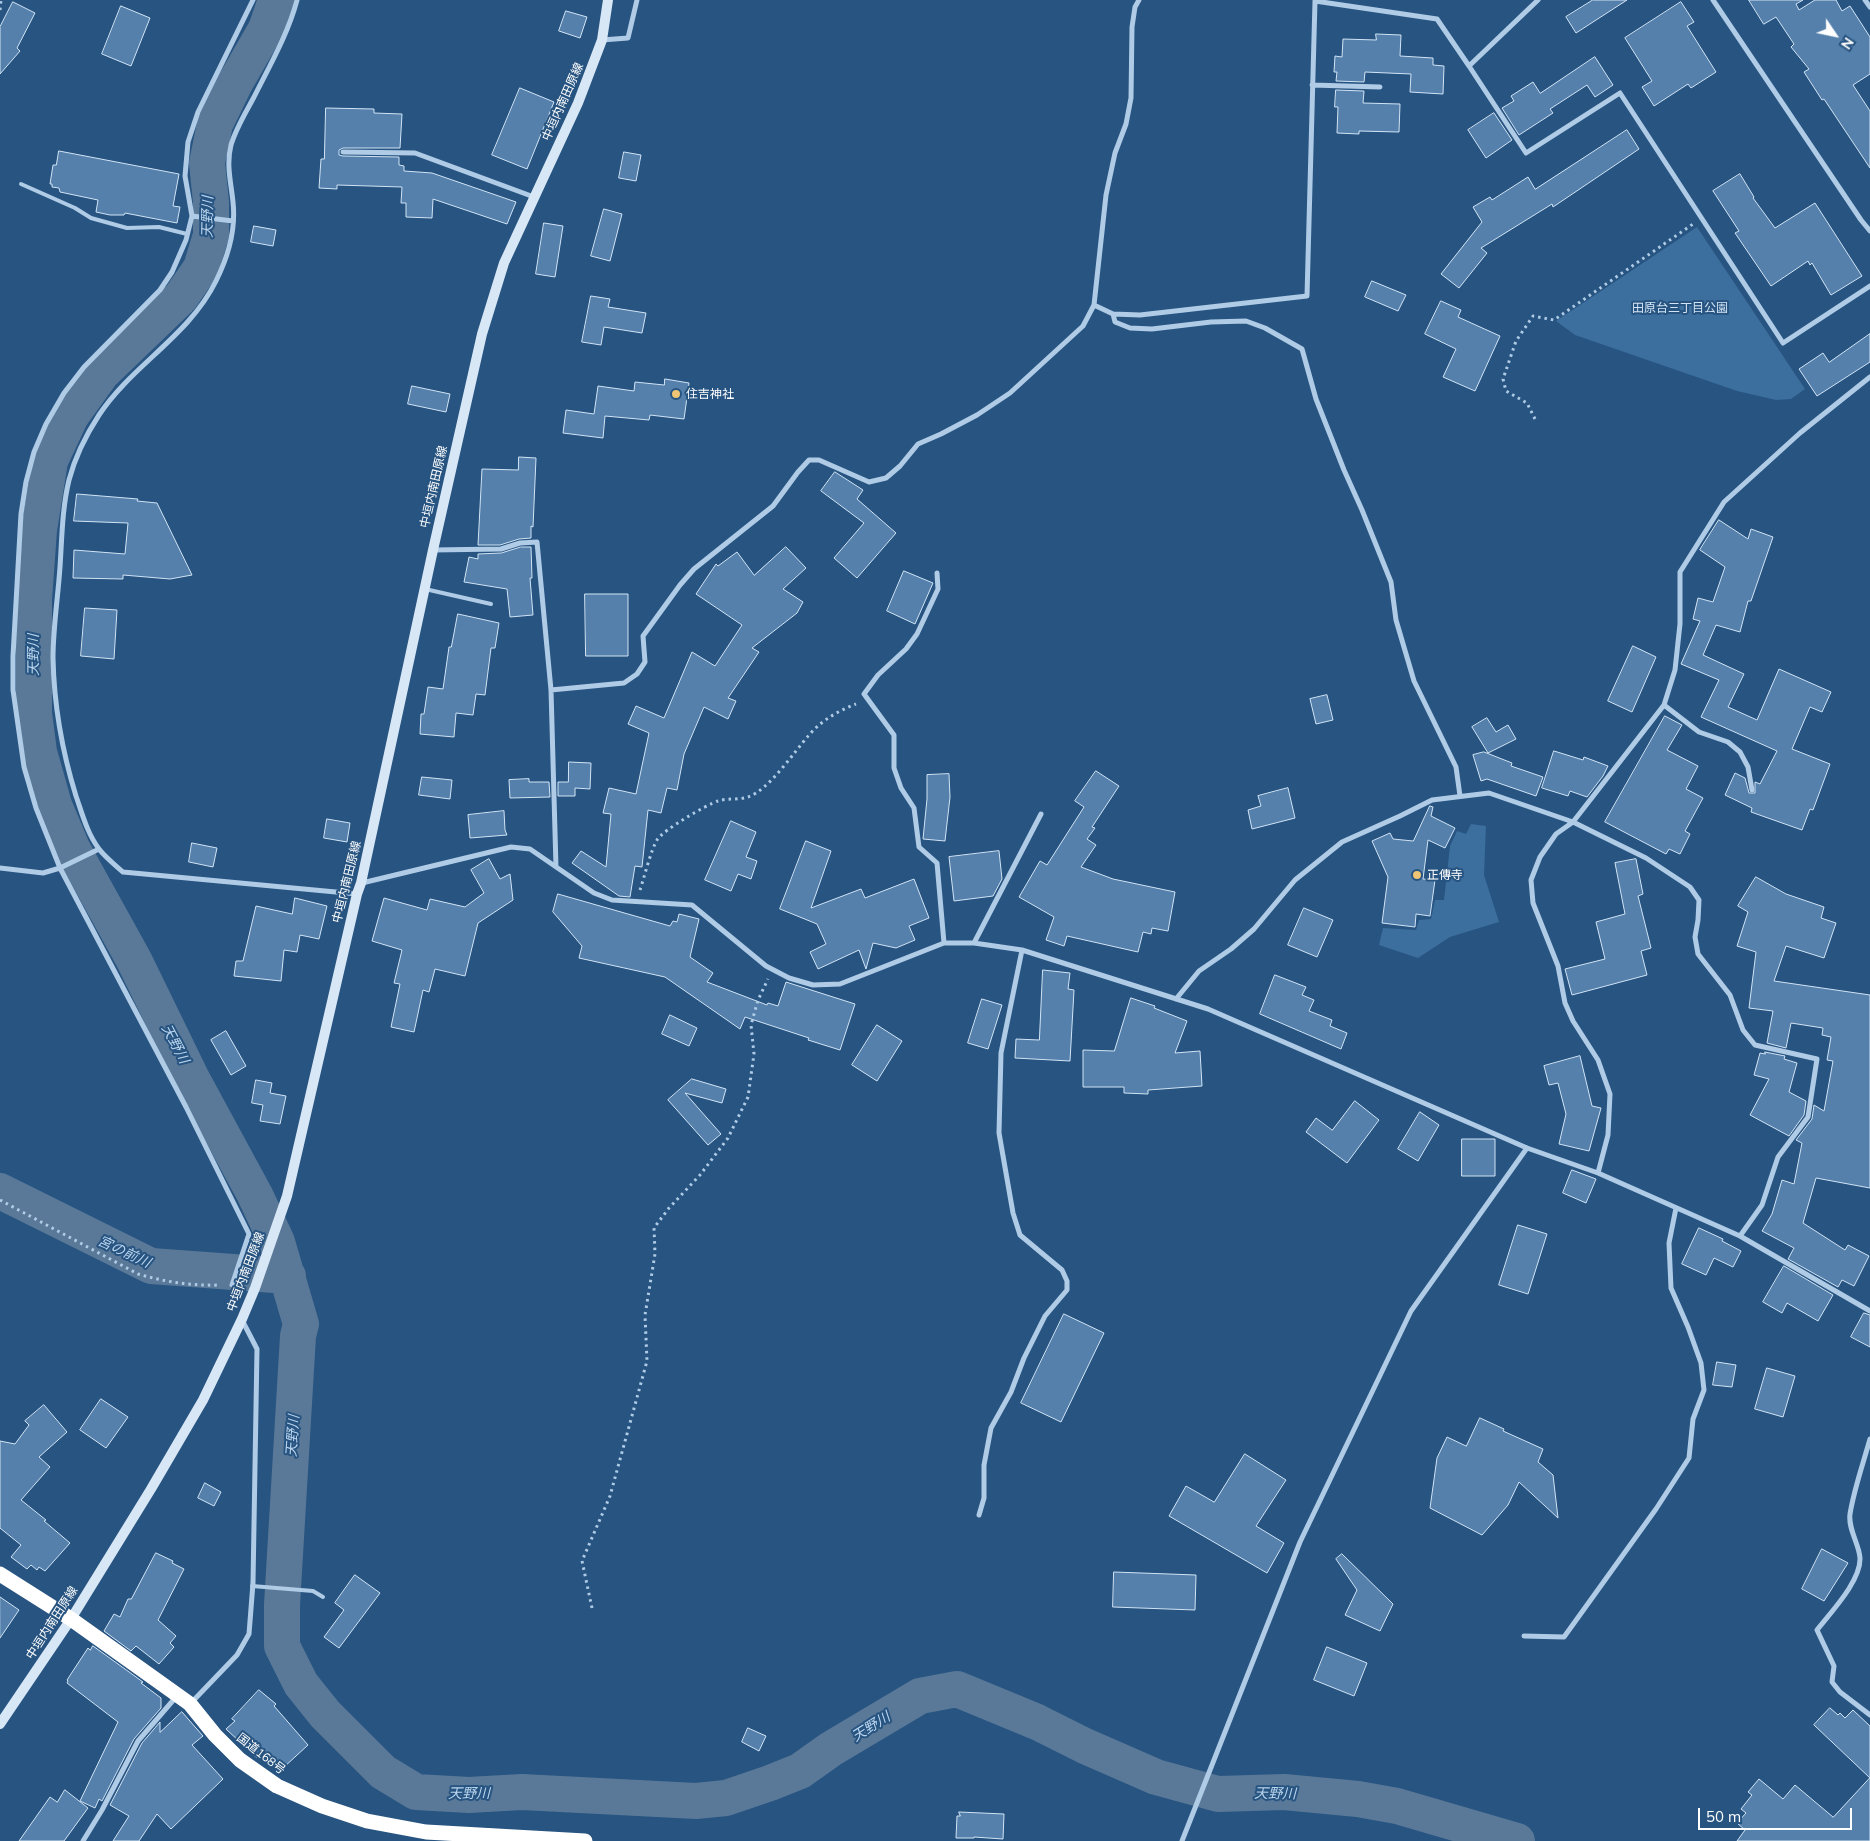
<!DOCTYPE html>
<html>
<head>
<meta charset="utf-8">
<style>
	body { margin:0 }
	#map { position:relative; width:1870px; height:1841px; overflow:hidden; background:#275481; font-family:Mulish,sans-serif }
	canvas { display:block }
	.north { position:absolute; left:1810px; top:10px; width:50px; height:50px; -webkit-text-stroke:4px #275481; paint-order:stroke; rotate:124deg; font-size:14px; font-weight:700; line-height:20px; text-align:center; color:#fff }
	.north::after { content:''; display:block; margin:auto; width:18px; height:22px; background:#fff; clip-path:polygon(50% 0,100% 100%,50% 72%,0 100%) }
	.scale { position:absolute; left:1698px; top:1808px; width:154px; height:22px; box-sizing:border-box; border:2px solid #fff; border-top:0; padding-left:6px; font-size:15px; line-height:18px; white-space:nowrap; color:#fff; -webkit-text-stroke:4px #275481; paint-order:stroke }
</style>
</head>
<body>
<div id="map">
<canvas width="1870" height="1841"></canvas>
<div class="north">N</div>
<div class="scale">50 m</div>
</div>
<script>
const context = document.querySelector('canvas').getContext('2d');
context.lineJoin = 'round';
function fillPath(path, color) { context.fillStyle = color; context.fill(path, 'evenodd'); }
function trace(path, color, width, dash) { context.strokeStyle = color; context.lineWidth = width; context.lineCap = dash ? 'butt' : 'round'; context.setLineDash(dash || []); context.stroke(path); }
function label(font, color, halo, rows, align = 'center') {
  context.font = font + ' Mulish,"Noto Sans JP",sans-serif'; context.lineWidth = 4; context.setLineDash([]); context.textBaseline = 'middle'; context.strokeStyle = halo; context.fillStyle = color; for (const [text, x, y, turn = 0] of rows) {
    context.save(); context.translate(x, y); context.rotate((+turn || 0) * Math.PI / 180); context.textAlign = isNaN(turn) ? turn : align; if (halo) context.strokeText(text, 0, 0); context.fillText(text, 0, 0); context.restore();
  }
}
const green = new Path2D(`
	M1697,227L1805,389L1791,399L1776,400L1737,391L1575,335L1556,321Z
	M1471,824L1486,826L1484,875L1499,922L1450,937L1418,958L1379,945L1383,928L1416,930L1419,920L1431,919L1435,900H1444L1450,846L1457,831L1466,834Z`);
const river = new Path2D(`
	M276,0L266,29L235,83L215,124L207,163L211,202V235L201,268L181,297L102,373L71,416L50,461L39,530L34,600V713L39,752L54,805L72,848L134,960L191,1077L255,1195L277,1242L301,1324L298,1336L282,1605V1646L301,1684L325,1714L383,1772L416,1792L469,1795L522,1792L696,1801L726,1798L770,1783L800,1771L831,1749L920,1696L957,1689L1037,1722L1085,1746L1156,1777L1218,1794L1284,1792L1358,1799L1397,1806L1517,1841
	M0,1191L151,1266L288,1276`);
const building = new Path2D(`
	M1593,0H1627L1576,33L1566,17Z
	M1749,0H1803L1796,4L1799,10L1815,0H1836L1842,11L1850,6L1870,37V74L1853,85L1870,111V168L1824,99L1822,100L1804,72L1809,69L1791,47L1794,44L1776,17L1764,24Z
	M13,2L35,13L17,48L20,51L0,74V27Z
	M1681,2L1694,22L1687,26L1716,72L1691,88L1688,84L1654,106L1642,87L1652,81L1625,38Z
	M121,6L150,18L131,66L102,54Z
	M566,11L587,17L580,38L559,31Z
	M1376,34L1401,35L1400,56L1433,58V65L1444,66L1443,94L1410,92L1411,74L1365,72L1364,82L1336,81L1337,72H1334L1335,56L1342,57L1343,39L1376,40Z
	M1595,57L1613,85L1595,97L1587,85L1550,109L1553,113L1519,135L1502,108L1514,101L1511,96L1533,82L1540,93Z
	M520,88L554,102L527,169L492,155Z
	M1336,90L1364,91L1363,103L1400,104L1399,132L1359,131V134L1337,133L1338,107H1335Z
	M326,108L374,109V113L402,114L400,148H343L339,150V155L343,156L399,157V165L404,166V171L432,173L516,202L507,224L433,199L432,218L406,217V203H401L402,187L337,185V189L319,188L321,159H324Z
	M1494,113L1512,140L1486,158L1468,130Z
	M1627,130L1639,149L1553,207L1552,204L1481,248L1487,253L1459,288L1441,274L1482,222L1473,207L1490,197L1492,200L1528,177L1535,189Z
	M59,151L179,174L173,206L180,207L177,223L125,213L124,215H110L96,212L98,200L60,192L59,188L52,187V184H50L53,165H56Z
	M624,152L641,155L636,181L619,178Z
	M1740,174L1754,197L1753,198L1775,228L1815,203L1862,276L1831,295L1812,263L1810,265L1808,261L1771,286L1735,233L1739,231L1713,191Z
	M604,209L622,214L610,261L591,256Z
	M544,223L563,226L555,277L536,274Z
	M254,226L276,230L273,246L251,242Z
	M1372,281L1406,295L1398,311L1365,297Z
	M591,296L610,299L608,307L646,313L642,333L604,327L601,345L582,342Z
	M1441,301L1461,310L1458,317L1500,336L1475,391L1443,377L1456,349L1425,334Z
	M1870,334V362L1817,396L1799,369L1823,353L1829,362Z
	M665,379L689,383L684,419L650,415L649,420L605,416L603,438L563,433L566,410L594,414L598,386L634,391L635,382L664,385Z
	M412,386L450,394L446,412L408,404Z
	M519,457L536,458L533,527L531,526V538L519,539L500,545H478L482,469L518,470Z
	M835,472L863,490L857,499L896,533L857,578L834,558L864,523L821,491Z
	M77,494L138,499L137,501L157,503L192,575L170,579L123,575V579L73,578L74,550L125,554L128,523L74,521Z
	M1719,520L1748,539L1751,529L1773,537L1751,601H1748L1740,632L1716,625L1703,655L1744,674L1728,707L1757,720L1779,669L1831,692L1822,712L1810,707L1792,749L1830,764L1813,810L1810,809L1802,830L1751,812L1752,808L1725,795L1735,773L1745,778L1749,793H1755V782L1760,784L1777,751L1701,717L1719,680L1681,664L1700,621L1693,619L1698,598L1713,602L1725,567L1700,550Z
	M521,547H531L532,578H530L533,615L510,617L507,589L464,582L469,557L478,559V554L501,553Z
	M786,547L806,568L783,589L803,602L797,613L752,648L759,652L728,698L736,701L728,719L704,707L684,754L677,790L667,788L661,813L648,810L642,867L635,866L630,897L619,896L572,863L581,851L606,867L611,814L603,813L609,788L636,794L649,733L628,724L636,706L664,718L692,652L715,666L742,625L696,594L716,564L718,566L737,552L754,575Z
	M904,571L933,583L915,624L887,611Z
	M585,594H628V656H586Z
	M85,608L117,610L114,659L81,656Z
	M458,614L499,623L495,648H491L485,695L476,694L473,715L456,713L454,737L420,734L421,714H424L428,687L443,689L449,647H451Z
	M1633,646L1656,657L1632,712L1608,701Z
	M1327,695L1333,720L1316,724L1310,699Z
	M1665,716L1682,725L1667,750L1698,766L1686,789L1703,798L1685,831L1690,834L1680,854L1669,849L1666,854L1605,822Z
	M1487,718L1496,732L1508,725L1516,739L1488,753L1472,727Z
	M1554,751L1583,760L1584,757L1608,766L1603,776L1587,797L1570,791L1568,796L1542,788Z
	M1484,752L1512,763L1511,766L1543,777L1536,796L1487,779L1481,781L1473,755Z
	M569,762L591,763L590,789L575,788V796H558V782H568Z
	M1096,771L1119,786L1092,827L1095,828L1087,839L1096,845L1081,867L1113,879L1175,892L1168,931L1152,928L1151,934L1143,932L1138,952L1067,936L1064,946L1046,940L1054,917L1019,897L1040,861L1047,865L1084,807L1075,801Z
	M949,774L950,797L945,841L923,839L927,799V775Z
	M422,777L452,780L450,799L419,795Z
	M529,779V782H549L550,797L510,798L509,780Z
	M1288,788L1295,818L1252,829L1248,810L1261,806L1258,796Z
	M1430,806L1433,807L1431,816L1455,828L1445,848L1428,840L1423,879L1435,880L1430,916L1416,914L1415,927L1382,923L1388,877L1372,841L1390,833L1393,839L1413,841Z
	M504,811L505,830L507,835L470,838L468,815Z
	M327,819L350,823L347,842L324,838Z
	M731,821L756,832L746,857L757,861L751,879L738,874L731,891L705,880Z
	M806,841L831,851L811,908L861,889L865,898L914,879L929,918L909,926L915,940L896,948L873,943L866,969L859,950L818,969L810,952L826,944L817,924L780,909Z
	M192,843L217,848L213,867L189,862Z
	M999,851L1002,879L993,896L954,901L949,857Z
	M489,859L500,879L510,874L513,900L478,923L465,976L435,969L429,992L423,990L414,1032L391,1027L400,984L394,983L402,950L372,941L384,898L427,910L430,899L465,907L484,893L471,870Z
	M1636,859L1643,894L1638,896L1651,948L1641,951L1647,975L1572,995L1565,969L1605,959L1596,922L1625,914L1615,863Z
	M1756,877L1786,894L1824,907L1821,918L1836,923L1824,958L1786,946L1774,981L1870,995V1188L1816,1178L1803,1223L1845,1250L1848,1245L1869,1256L1854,1286L1842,1280L1838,1287L1788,1259L1794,1248L1762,1231L1772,1214L1782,1180L1794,1184L1802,1143L1796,1140L1812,1119L1814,1105L1824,1111L1833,1061L1827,1060L1831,1037L1822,1035L1823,1028L1791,1023L1786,1048L1767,1043L1773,1011L1749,1008L1756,952L1737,946L1748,912L1738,906Z
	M558,894L670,926L673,921L677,922L679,914L699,919L690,957L713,973L707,982L767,1005L768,1003L778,1006L786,982L855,1004L840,1050L808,1040L809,1038L745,1017L740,1029L665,977L579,958L582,946L553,912Z
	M295,898L327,906L319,939L300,935L297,952L284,950L281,981L234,976L236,961H243L256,906L292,914Z
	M1304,908L1333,920L1317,957L1288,945Z
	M1043,970L1070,973L1068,989L1074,990L1070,1061L1015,1058L1016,1039L1039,1040Z
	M1275,975L1306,987L1302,995L1314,1000L1309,1011L1332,1020L1330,1026L1347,1033L1341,1049L1260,1014Z
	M1131,998L1155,1006L1154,1008L1187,1021L1175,1053L1200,1051L1202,1086L1148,1090V1094L1124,1093V1087H1083V1050L1114,1051Z
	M982,999L1002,1005L988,1049L968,1043Z
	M670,1015L697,1028L689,1046L662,1034Z
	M877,1025L902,1041L877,1081L852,1065Z
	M226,1031L246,1066L231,1075L211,1040Z
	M1765,1052L1785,1056L1784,1059L1797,1063L1789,1092L1806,1101L1804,1115L1789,1136L1750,1115L1769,1079L1754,1075L1760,1053L1765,1054Z
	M1580,1056L1592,1106L1601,1108L1589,1151L1559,1144L1566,1114L1558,1083L1549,1085L1544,1066Z
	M692,1079L726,1089L722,1103L685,1093L721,1134L708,1145L668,1100Z
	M256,1080L272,1083L270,1093L286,1096L280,1124L260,1121L263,1105L252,1103Z
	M1355,1101L1379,1120L1347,1163L1306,1132L1316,1118L1332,1130Z
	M1420,1112L1439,1125L1418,1161L1398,1149Z
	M1462,1139H1495V1176H1462Z
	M1572,1170L1596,1179L1586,1203L1563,1193Z
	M1518,1225L1547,1234L1528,1294L1499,1285Z
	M1699,1228L1723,1239L1722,1241L1741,1251L1733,1267L1714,1258L1706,1275L1682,1264Z
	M1784,1266L1833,1295L1818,1321L1787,1303L1782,1313L1763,1302Z
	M1864,1313L1870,1315V1347L1851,1337Z
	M1064,1314L1104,1333L1061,1422L1021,1403Z
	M1717,1362L1736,1365L1732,1387L1713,1385Z
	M1767,1368L1795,1376L1783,1417L1755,1409Z
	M101,1399L128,1417L106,1448L80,1430Z
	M44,1405L67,1432L39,1457L50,1467L21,1500L46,1520L44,1521L70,1543L45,1571L39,1567L37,1570L31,1565L27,1569L11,1557L21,1545L0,1528V1441L15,1444L29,1425L25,1421Z
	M1480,1418L1504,1429L1503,1431L1543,1449L1538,1462L1553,1475L1558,1518L1519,1482L1508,1505L1482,1535L1430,1508L1437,1458L1447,1437L1466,1446Z
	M1245,1454L1286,1480L1256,1526L1284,1543L1267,1573L1169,1516L1186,1486L1214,1502Z
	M205,1483L221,1492L214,1506L198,1498Z
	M1822,1549L1848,1563L1824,1601L1802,1589Z
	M156,1553L173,1561L172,1563L184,1569L158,1620L176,1636L170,1643L174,1647L159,1664L136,1646L131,1651L104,1631L114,1614L120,1617L128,1599H131Z
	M1342,1554L1393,1604L1380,1631L1345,1615L1357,1590L1336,1559Z
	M1114,1572L1196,1575L1195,1610L1113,1607Z
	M355,1575L380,1593L339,1648L324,1637L344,1610L335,1603Z
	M0,1597L19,1610L0,1638Z
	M93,1646L143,1682L141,1683L161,1698V1708L134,1739L102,1801L99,1799L95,1808L80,1801L118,1722L67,1683L68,1681L67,1680L88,1648L90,1650Z
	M1327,1647L1367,1663L1354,1696L1314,1680Z
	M259,1690L276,1704L274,1706L308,1745L283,1768L276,1760L270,1765L260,1755L257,1758L226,1729L235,1721L232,1719Z
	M1830,1708L1838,1715L1840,1713L1845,1718L1853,1710L1870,1726V1778L1814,1725Z
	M182,1712L203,1736L192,1745L223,1779L171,1829L157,1814L139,1841H113L129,1816L110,1805L142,1743L160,1722V1732Z
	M748,1728L766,1736L759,1751L742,1742Z
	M1870,1778V1841H1737L1745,1830L1737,1823L1746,1813L1741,1809L1752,1795L1748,1792L1759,1779L1783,1799L1795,1785L1833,1817Z
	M65,1790L88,1808L64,1841H19L50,1797L57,1802Z
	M959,1812L1004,1814L1003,1839L974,1837V1838H956L957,1816H960Z`);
const path = new Path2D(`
	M0,10L1,0
	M1535,419L1527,403L1506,391L1503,379L1516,341L1533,316L1554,320L1693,224
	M640,890C644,878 651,850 657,840C663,830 706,805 718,801C727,798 739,800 748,797C769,790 794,752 809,735C822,720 838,711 856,704
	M0,1200L138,1274C165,1282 192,1286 220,1285
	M592,1608L582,1561L610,1496L647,1361L645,1315L655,1254L654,1228L669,1208L700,1175L728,1138L748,1097L754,1054L751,1025L758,1000L768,979`);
const lane = new Path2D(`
	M21,184L75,208L91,218L127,228L159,227L187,234
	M425,589L491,604
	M252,1586L313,1591L323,1597`);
const street = new Path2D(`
	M297,0C288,34 270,65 254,97C246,112 236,128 231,145C226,165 231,182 233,202C236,229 228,257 216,281C189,336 132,365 99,415C86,435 75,457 69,480C62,509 62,538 60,567C58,597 53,628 53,658C54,705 62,751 76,796C82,813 87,833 99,849C105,857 115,865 123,872L357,894
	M1538,0L1469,66L1526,153L1620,93L1783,343L1870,286
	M1713,0L1861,220L1870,231
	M1865,0L1870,7
	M602,40L628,38L637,0
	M1312,85L1380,87
	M343,152L415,153L534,197
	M192,216L233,221
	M1094,305L1113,314L1140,315L1307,296L1315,1L1437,19L1469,66
	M1113,314L1115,322L1130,328L1152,329L1211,322L1246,321L1265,328L1302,349L1316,399L1344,470L1362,510L1391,582L1396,620L1414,681L1456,767L1460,796
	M433,550L501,549L520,543L537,542L551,690L556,867
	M937,573L938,589L917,634L906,649L878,675L864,694L894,735V768L901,788L914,808L919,847L937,863L944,943
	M551,690L624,683L637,674L645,662L643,636L680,585L694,569L773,506L798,472L809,460H819L869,482L886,478L900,466L918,444L941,434L977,415L1010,393L1083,326L1094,305L1106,195L1115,153L1126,124L1131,98L1132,27L1135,7L1139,0
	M1664,705L1699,732L1728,742L1740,752L1748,767L1752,790
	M0,868L43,873L60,868L99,849
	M362,883L511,847L530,849L594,893L612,900L692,905L766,966L789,978L813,985L840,984L944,943H974L1022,950L1208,1009L1527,1148L1598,1173L1740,1236L1870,1311
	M974,943L1041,814
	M1176,999L1199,971L1231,949L1254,929L1295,880L1342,842L1400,816L1432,800L1489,793L1573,822L1646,858L1690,887L1699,900L1698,920L1695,937L1698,954L1730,995L1743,1030L1755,1045L1817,1059L1808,1117L1778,1157L1762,1205L1740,1236
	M1598,1173L1608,1135L1610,1094L1598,1060L1573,1021L1565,1003L1558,966L1533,903L1531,880L1540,857L1556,834L1573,822L1664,705L1675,670L1680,624V572L1724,502L1800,433L1870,377
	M232,1285L249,1234L186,1107L60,868L36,808L24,767L13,690V656L21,514L26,482L34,452L46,424L64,393L84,367L160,290L172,272L186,240L192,216L185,176L188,142L198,112L253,0
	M1870,1439C1863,1464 1854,1489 1850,1514C1848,1530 1859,1543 1860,1558C1861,1581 1831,1612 1817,1630L1834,1666L1832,1682L1840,1692L1870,1715
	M979,1515L984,1498V1465L991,1428L1011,1392L1024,1358L1045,1316L1067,1290V1281L1062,1270L1020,1235L1013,1213L999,1133L1001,1053L1022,950
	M1524,1636L1564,1637L1656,1509L1689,1458L1693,1419L1704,1390L1701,1363L1688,1327L1671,1288L1669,1243L1676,1208
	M191,1703L237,1655L249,1634L253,1583L257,1349L242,1320
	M83,1841L102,1810L138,1741L176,1697
	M1182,1841L1300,1542L1411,1311L1527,1148`);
const secondary = new Path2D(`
	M0,1724L71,1619L151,1489L203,1400L242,1319L255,1288L287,1196L357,894L361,883L433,550L482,334L504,263L578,103L602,40L608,0`);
const highway = new Path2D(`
	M0,1574L71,1619L190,1704L215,1735L240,1760L277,1786L322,1806L367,1821L426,1832L585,1841`);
const markers = [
	[676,394,5,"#eec475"],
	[1417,875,5,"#eec475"]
];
const streetNames = [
	["中垣内南田原線",563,102,-66],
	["中垣内南田原線",434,487,-77],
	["中垣内南田原線",347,882,-76],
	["中垣内南田原線",246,1272,-69],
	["中垣内南田原線",52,1623,-57],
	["国道168号",261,1754,38]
];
const parkNames = [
	["田原台三丁目公園",1680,308]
];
const poiNames = [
	["住吉神社",686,394],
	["正傳寺",1427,875]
];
const waterNames = [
	["天野川",208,217,-89],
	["天野川",34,655,-90],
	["天野川",175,1044,62],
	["宮の前川",124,1252,25],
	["天野川",293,1436,-86],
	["天野川",871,1727,-32],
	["天野川",469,1794],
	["天野川",1275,1794,1]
];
fillPath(green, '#3c6e9e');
trace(river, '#5a7998', 36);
fillPath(building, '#5480ab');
trace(building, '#d2e4f5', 1);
trace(path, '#afcbe6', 3, [2.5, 4]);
trace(lane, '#afcbe6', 4);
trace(street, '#afcbe6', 5);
trace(secondary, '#d8e7f6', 10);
trace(highway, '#fff', 15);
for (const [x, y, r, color] of markers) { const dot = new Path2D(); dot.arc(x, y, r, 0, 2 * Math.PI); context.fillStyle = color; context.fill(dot); trace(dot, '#275481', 2); }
label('12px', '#fff', '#275481', streetNames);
label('12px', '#d2e4f5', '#275481', parkNames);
label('12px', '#fff', '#275481', poiNames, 'left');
label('italic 14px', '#bad5ee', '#275481', waterNames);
</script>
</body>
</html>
